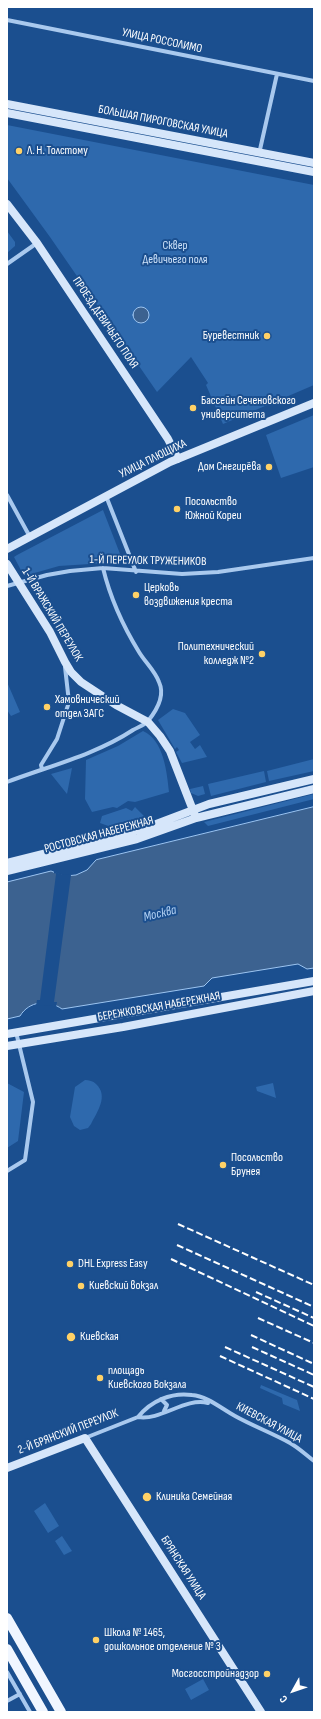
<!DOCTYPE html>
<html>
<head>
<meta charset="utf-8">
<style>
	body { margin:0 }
	#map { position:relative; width:321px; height:1719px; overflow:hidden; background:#1b4f8f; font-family:"Sofia Sans Condensed",sans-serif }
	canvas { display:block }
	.frame { position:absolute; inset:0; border:8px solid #fff; pointer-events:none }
	.north { position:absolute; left:273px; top:1671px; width:40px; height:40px; -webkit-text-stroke:3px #1b4f8f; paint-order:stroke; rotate:230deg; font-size:11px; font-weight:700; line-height:16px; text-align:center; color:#fff }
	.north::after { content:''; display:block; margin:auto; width:14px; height:18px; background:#fff; clip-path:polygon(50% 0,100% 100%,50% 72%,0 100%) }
</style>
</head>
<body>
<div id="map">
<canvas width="321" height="1719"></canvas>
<div class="frame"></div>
<div class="north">С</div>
</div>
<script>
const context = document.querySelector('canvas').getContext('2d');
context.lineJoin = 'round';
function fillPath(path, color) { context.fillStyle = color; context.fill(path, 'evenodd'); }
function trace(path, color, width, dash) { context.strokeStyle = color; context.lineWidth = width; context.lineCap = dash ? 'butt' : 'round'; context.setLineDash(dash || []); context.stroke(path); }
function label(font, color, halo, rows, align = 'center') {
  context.font = font + ' "Sofia Sans Condensed",sans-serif'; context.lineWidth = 4; context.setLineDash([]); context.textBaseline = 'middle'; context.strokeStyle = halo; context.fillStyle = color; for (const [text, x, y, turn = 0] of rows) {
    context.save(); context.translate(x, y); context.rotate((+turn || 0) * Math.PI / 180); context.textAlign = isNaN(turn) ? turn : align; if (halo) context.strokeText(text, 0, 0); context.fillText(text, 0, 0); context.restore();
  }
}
const green = new Path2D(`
	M7,125L314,185V385L223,424L206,385L208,383L191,357L157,392L50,237L7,178Z
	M7,231L15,242V246L7,253Z
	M314,415V467L281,478L266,435Z
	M103,510L122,559L121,562L59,566L24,576L14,557L17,555Z
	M7,682L20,712L11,716L7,710Z
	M173,709L185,713L200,735L190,742L195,749L200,745L207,757L182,763L176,752L179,750L177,747L175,749L158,720Z
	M143,731C164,740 167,773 169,792L135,802L128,801L117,808L113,807L92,812L85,799L86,760L118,746Z
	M314,759V771L269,781L267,771Z
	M72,768L67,794L51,774Z
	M264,771L266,782L211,796L208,784Z
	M203,786L205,794L198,796L191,793L190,789Z
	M314,794V799L208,826L204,822Z
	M135,807L144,816L140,820L111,827L100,823L102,816L126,808L132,811Z
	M85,1080C89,1080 93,1081 96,1084C109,1096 97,1112 91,1124L88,1128L80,1130L74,1126L70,1117L75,1087Z
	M7,1083L24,1092L18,1141L7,1148Z
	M273,1083L276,1098L257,1091L256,1087Z
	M261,1385L297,1400L300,1411L283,1404L282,1398L260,1388Z
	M45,1503L59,1526L48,1533L34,1511Z
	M62,1536L72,1551L64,1555L55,1541Z
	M203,1679L209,1690L191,1700L185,1689Z`);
const water = new Path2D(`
	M133 315a8 8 0 1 1 16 0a8 8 0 1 1-16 0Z
	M314,807V968L307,969L298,964L212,978L204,986L62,1009C48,999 29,1001 20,1016L7,1019V882L51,871L63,876L76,875L87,870L96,860Z`);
const pier = new Path2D(`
	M54,871L63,875L74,874L71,875L54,1002H57L56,1007L52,1005L36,1006L37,1000H40L56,874L54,873Z`);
const street = new Path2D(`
	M7,20L314,81
	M259,154L277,74
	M7,264L37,243
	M7,495L30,537
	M106,496L136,572
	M7,586L47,575L70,571L103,568L182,574L218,572L314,558
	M42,769L41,765L57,739L69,702L65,667
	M7,782C49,766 95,755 133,730C138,727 145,725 148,721C157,710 165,695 159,682C155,671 145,662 139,652C123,626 110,597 103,568
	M7,1171L25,1160L33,1102L16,1032
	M161,1399L167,1405L164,1411
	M138,1417C151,1401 171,1392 192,1395C207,1396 222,1409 235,1416C253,1426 272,1433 290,1443C299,1448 306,1455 314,1461
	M85,1438L138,1417C161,1421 185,1397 208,1403
	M7,1672L30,1712
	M7,1701L20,1694`);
const secondary = new Path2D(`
	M7,104L314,163
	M7,113L314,172
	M7,204L37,243L168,439L178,459
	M7,549L170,462L314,403
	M7,564L50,632L65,662L71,672L81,682L116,705L148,722L160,736L170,751L196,818
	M7,863L143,829L209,804L314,779
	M7,871L137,839L196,818L314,789
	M7,1034L314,981
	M7,1046L123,1027L314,991
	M7,1468L85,1438L261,1712`);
const primary = new Path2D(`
	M7,1618L61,1712
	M7,1649L43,1712`);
const rail = new Path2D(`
	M178,1224L314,1285
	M177,1245L314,1307
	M171,1259L314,1326
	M256,1292L314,1318
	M258,1318L314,1343
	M251,1335L314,1364
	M225,1347L314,1387
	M252,1347L314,1375
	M220,1356L314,1399`);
const markers = [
	[19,151,4,"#ffd166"],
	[267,336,4,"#ffd166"],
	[193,408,4,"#ffd166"],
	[269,467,4,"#ffd166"],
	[177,509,4,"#ffd166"],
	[136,595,4,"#ffd166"],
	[262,654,4,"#ffd166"],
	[47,707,4,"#ffd166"],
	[223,1165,4,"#ffd166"],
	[70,1264,4,"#ffd166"],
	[81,1286,4,"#ffd166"],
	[71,1337,5,"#ffd166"],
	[100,1378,4,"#ffd166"],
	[147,1497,5,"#ffd166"],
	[96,1640,4,"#ffd166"],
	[267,1674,4,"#ffd166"]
];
const streetNames = [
	["УЛИЦА РОССОЛИМО",162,41,12],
	["БОЛЬШАЯ ПИРОГОВСКАЯ УЛИЦА",163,122,11],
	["ПРОЕЗД ДЕВИЧЬЕГО ПОЛЯ",105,323,56],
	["УЛИЦА ПЛЮЩИХА",153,459,-26],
	["1-Й ПЕРЕУЛОК ТРУЖЕНИКОВ",148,561,1],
	["1-Й ВРАЖСКИЙ ПЕРЕУЛОК",52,615,59],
	["РОСТОВСКАЯ НАБЕРЕЖНАЯ",99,835,-15],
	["БЕРЕЖКОВСКАЯ НАБЕРЕЖНАЯ",159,1007,-10],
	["КИЕВСКАЯ УЛИЦА",269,1423,28],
	["2-Й БРЯНСКИЙ ПЕРЕУЛОК",68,1432,-21],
	["БРЯНСКАЯ УЛИЦА",183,1568,57]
];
const poiNames = [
	["Л. Н. Толстому",27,151],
	["Буревестник",259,336,"right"],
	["Бассейн Сеченовского",201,401],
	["университета",201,415],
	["Дом Снегирёва",261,467,"right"],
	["Посольство",185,502],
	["Южной Кореи",185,516],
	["Церковь",144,588],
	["воздвижения креста",144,602],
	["Политехнический",254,647,"right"],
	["колледж №2",254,661,"right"],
	["Хамовнический",55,700],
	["отдел ЗАГС",55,714],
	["Посольство",231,1158],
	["Брунея",231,1172],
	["DHL Express Easy",78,1264],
	["Киевский вокзал",89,1286],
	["Киевская",80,1337],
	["площадь",108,1371],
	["Киевского Вокзала",108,1385],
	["Клиника Семейная",156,1497],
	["Школа № 1465,",104,1633],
	["дошкольное отделение № 3",104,1647],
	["Мосгосстройнадзор",259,1674,"right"]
];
const parkNames = [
	["Сквер",175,246],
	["Девичьего поля",175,260]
];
const waterNames = [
	["Москва",160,914,-13]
];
fillPath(green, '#2e69ad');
fillPath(water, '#3c6290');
trace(water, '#9cc4f0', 1);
fillPath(pier, '#1b4f8f');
trace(street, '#a9c9ee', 4);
trace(secondary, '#d6e6fa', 8);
trace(primary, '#f0f6ff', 10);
trace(rail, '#fff', 2, [7, 3]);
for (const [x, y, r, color] of markers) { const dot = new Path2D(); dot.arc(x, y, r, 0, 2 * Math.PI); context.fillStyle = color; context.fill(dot); trace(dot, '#1b4f8f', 1.5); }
label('12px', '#fff', '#1b4f8f', streetNames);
label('12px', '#fff', '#1b4f8f', poiNames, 'left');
label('12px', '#cfe3fa', '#1b4f8f', parkNames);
label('italic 13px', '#b5d3f5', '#1b4f8f', waterNames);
</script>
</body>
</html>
